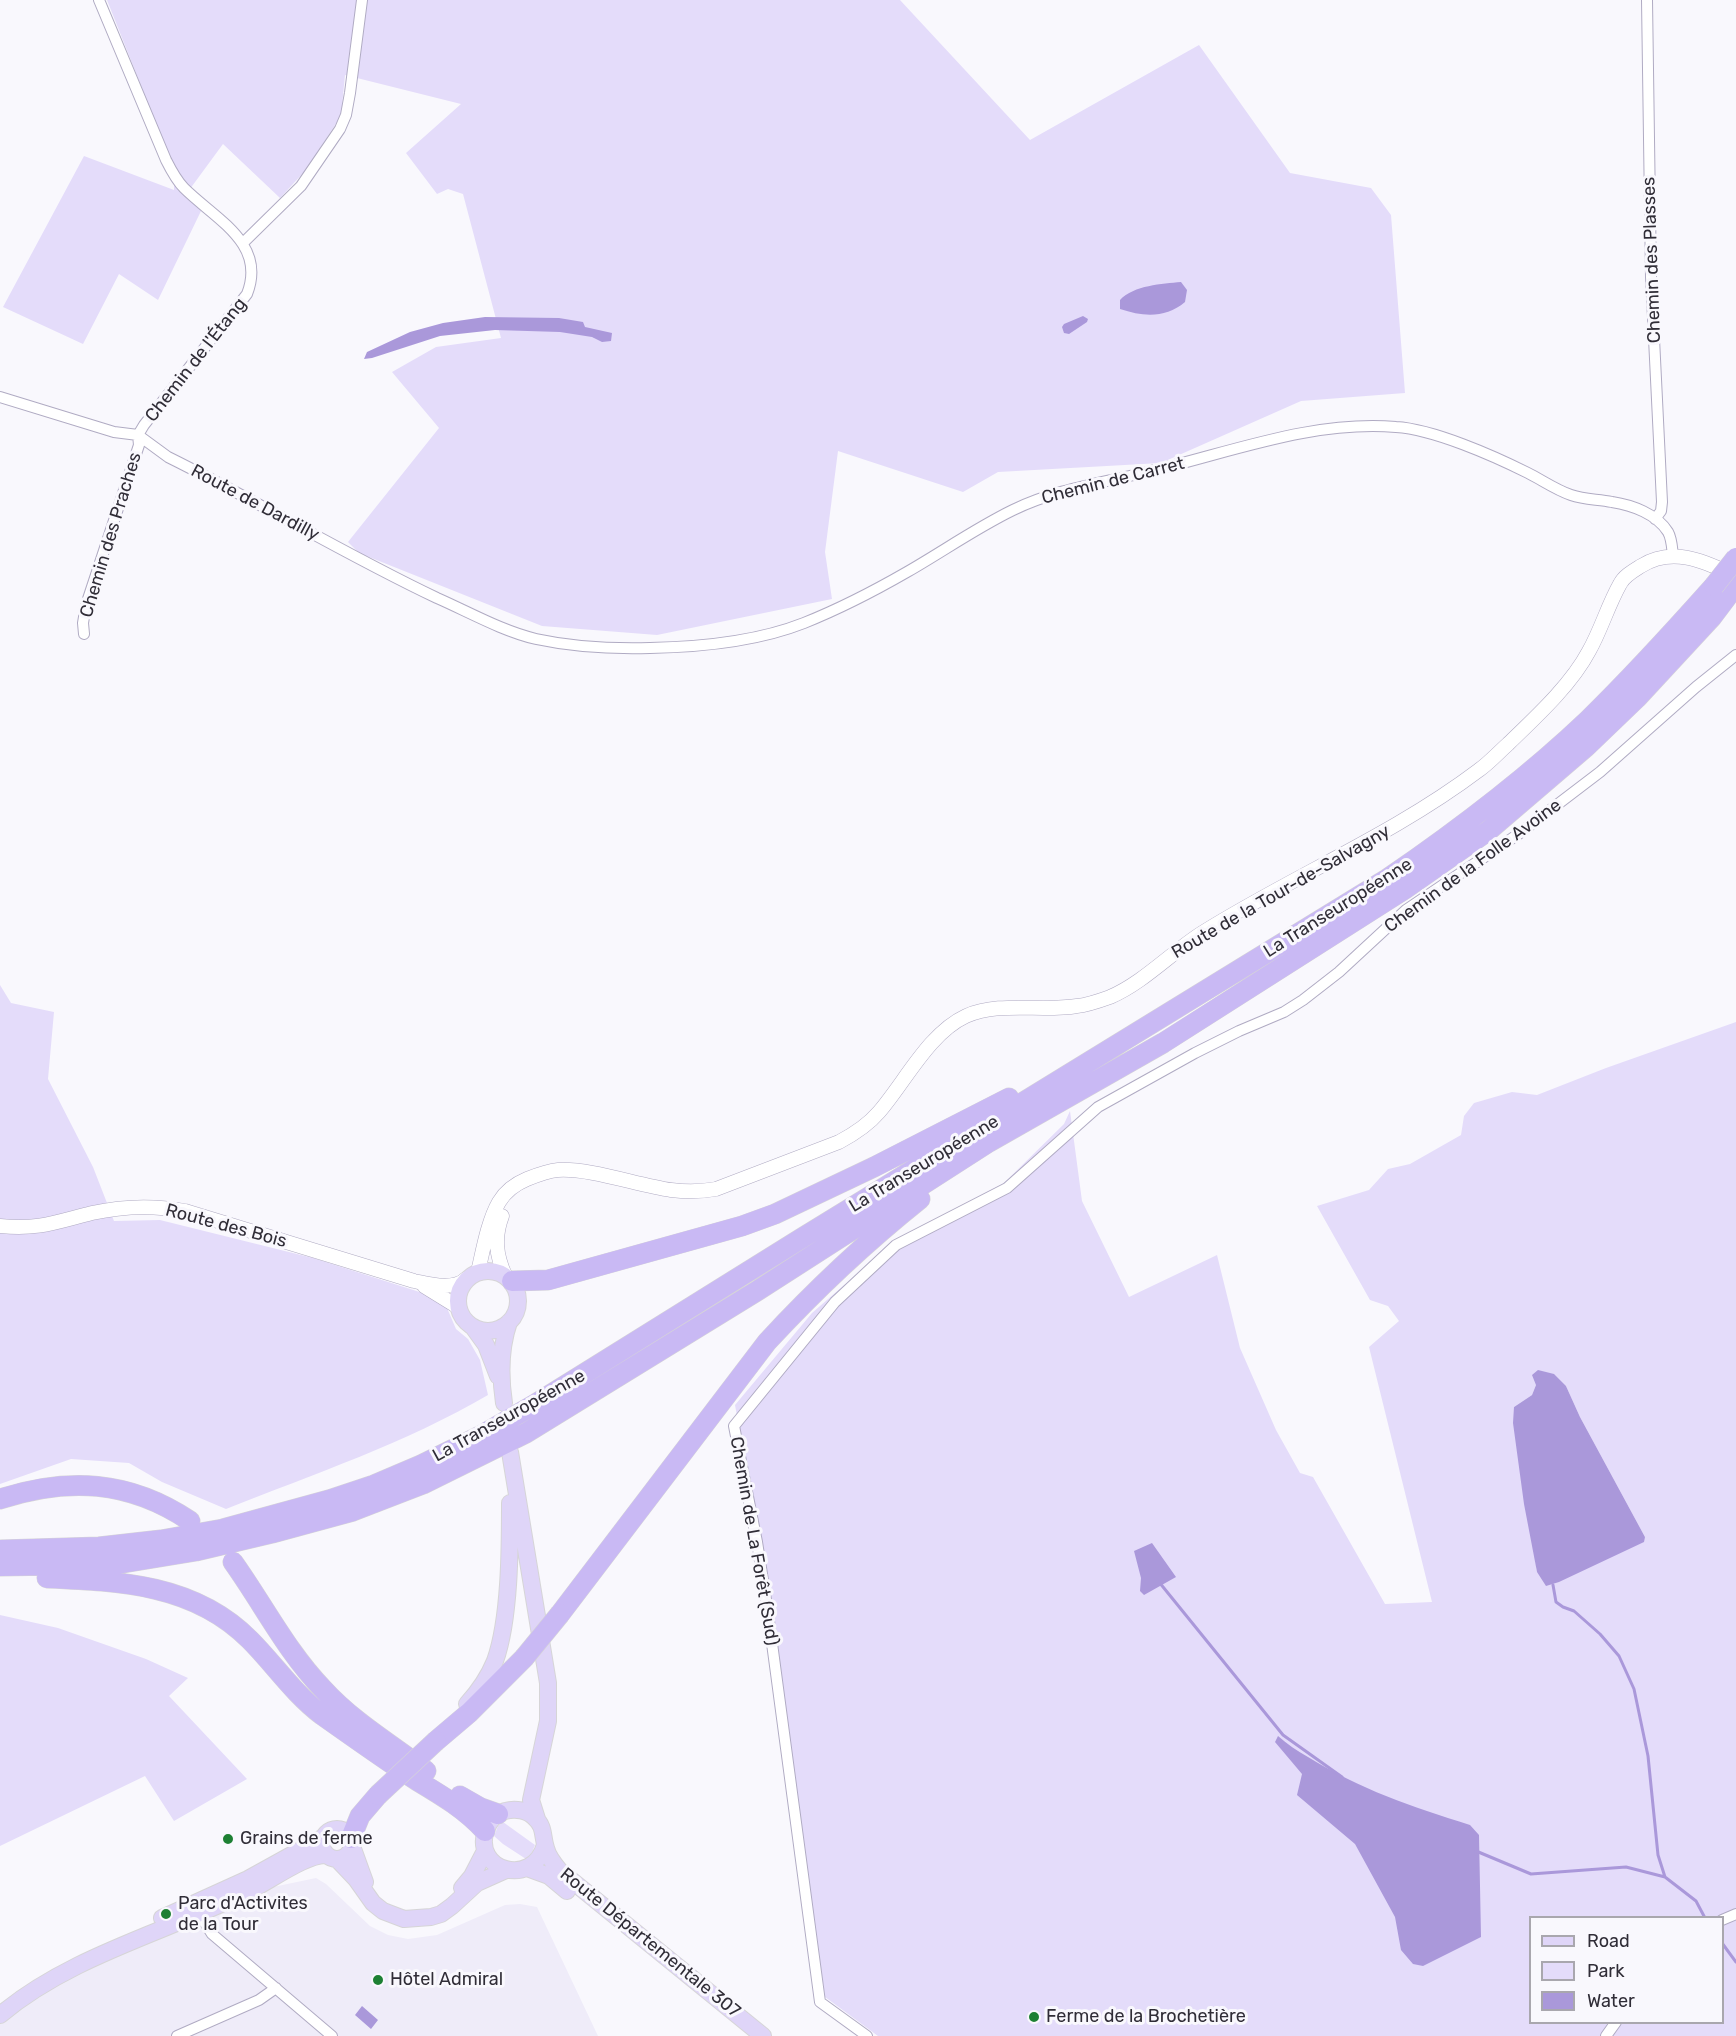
<!DOCTYPE html>
<html>
<head>
<meta charset="utf-8">
<style>
	body { margin:0 }
	#map { position:relative; width:1736px; height:2036px; overflow:hidden; background:#f9f8fd; font-family:Rubik,sans-serif }
	canvas { display:block }
	.legend { position:absolute; left:1529px; top:1916px; width:195px; height:108px; box-sizing:border-box; background:#f9f8fd; border:2px solid #a9a7ae; margin:0; padding:8px 10px; list-style:none; font-size:18px; color:#302d37 }
	.legend li { display:flex; align-items:center; gap:12px; height:30px }
	.legend b { width:30px; border:2px solid #a9a7ae }
</style>
</head>
<body>
<div id="map">
<canvas width="1736" height="2036"></canvas>
<ul class="legend">
<li><b style="height:8px;background:#dfd5f8"></b>Road</li>
<li><b style="height:16px;background:#e4dcfa"></b>Park</li>
<li><b style="height:16px;background:#aa98da"></b>Water</li>
</ul>
</div>
<script>
const context = document.querySelector('canvas').getContext('2d');
context.lineJoin = 'round';
function fillPath(path, color) { context.fillStyle = color; context.fill(path, 'evenodd'); }
function trace(path, color, width, dash) { context.strokeStyle = color; context.lineWidth = width; context.lineCap = dash ? 'butt' : 'round'; context.setLineDash(dash || []); context.stroke(path); }
function label(font, color, halo, rows, align = 'center') {
  context.font = font + ' Rubik,sans-serif'; context.lineWidth = 6; context.setLineDash([]); context.textBaseline = 'middle'; context.strokeStyle = halo; context.fillStyle = color; for (const [text, x, y, turn = 0] of rows) {
    context.save(); context.translate(x, y); context.rotate((+turn || 0) * Math.PI / 180); context.textAlign = isNaN(turn) ? turn : align; if (halo) context.strokeText(text, 0, 0); context.fillText(text, 0, 0); context.restore();
  }
}
const built = new Path2D(`
	M316,1878L326,1884L370,1926L388,1935L408,1939L437,1935L505,1905L520,1904L537,1907L598,2036H0V2023L33,1997L89,1967L273,1887Z`);
const green = new Path2D(`
	M107,0H900L1030,140L1199,45L1290,173L1371,188L1391,215L1405,393L1301,401L1161,463L998,472L963,492L838,451L825,552L832,599L657,635L542,626L359,553L348,542L439,428L392,372L436,347L501,338L463,194L448,189L437,194L406,153L461,104L345,75L341,116L305,171L280,198L223,144L187,193L201,211L158,300L119,274L83,344L3,307L84,156L174,190V169Z
	M0,985L11,1003L54,1012L48,1079L93,1167L114,1221L160,1220L313,1258L429,1295L447,1308L456,1329L468,1339L480,1360L488,1395C406,1443 314,1474 226,1509L162,1482L129,1463L71,1459L0,1484Z
	M1736,1022V2036H878L825,1997L769,1594L735,1405L812,1313L843,1286L894,1246L949,1212L1004,1183L1064,1124L1070,1111L1082,1201L1129,1297L1217,1255L1240,1348L1276,1430L1300,1473L1313,1477L1385,1604L1432,1602L1369,1347L1399,1321L1388,1306L1370,1300L1317,1206L1369,1190L1388,1169L1410,1164L1461,1135L1464,1116L1474,1103L1512,1092L1537,1095L1606,1068ZM1536,1385L1566,1386L1580,1417L1645,1537L1537,1572L1514,1407L1532,1395ZM1530,1918H1722V2022H1530Z
	M0,1615L58,1628L146,1659L188,1678L169,1696L247,1779L174,1821L145,1776L0,1846Z
	M503,1822L535,1845L531,1855L526,1859L503,1844L494,1836L498,1826Z`);
const water = new Path2D(`
	M1181,282L1187,290L1185,302C1166,318 1144,317 1120,309V300C1134,285 1162,284 1181,282Z
	M1083,316L1088,319L1087,322L1069,334L1064,333L1062,327L1064,324Z
	M485,317L559,318L583,322L585,327L612,333L611,341L602,342L592,337L560,332L495,330L440,336L372,358L364,359L367,352L410,332L443,323Z
	M1538,1370L1554,1374L1566,1386L1580,1417L1645,1537L1644,1542L1559,1582L1546,1586L1537,1572L1524,1504L1513,1423L1514,1407L1532,1395L1536,1385L1532,1375Z
	M1152,1543L1176,1577L1144,1595L1140,1591L1141,1578L1134,1551Z
	M1278,1736C1287,1744 1297,1751 1308,1757C1359,1789 1413,1807 1470,1825L1479,1835L1481,1937L1423,1966L1413,1964L1401,1950L1395,1917L1355,1844L1297,1795L1302,1774L1275,1742Z
	M362,2006L378,2020L371,2029L355,2015Z`);
const stream = new Path2D(`
	M1159,1582L1283,1735L1342,1777
	M1553,1585L1556,1602L1563,1607L1574,1611L1600,1634L1619,1656L1634,1689L1648,1756L1658,1855L1665,1877L1696,1901L1705,1918
	M1476,1851L1531,1874L1626,1867L1665,1877
	M1722,1943L1736,1962`);
const minor = new Path2D(`
	M1647,0L1651,277L1662,502L1661,511L1655,519
	M244,242L301,186L340,129L346,115L350,93L362,0
	M0,397L114,432L138,435L168,457C259,502 346,555 437,598C469,612 502,631 536,639C573,647 613,649 650,648C701,647 756,642 804,623C839,609 874,591 907,572C942,552 976,528 1013,510C1056,489 1102,483 1147,472C1229,453 1311,420 1396,427C1433,429 1494,456 1528,473C1542,480 1556,490 1571,495C1585,500 1598,499 1612,502C1632,505 1657,514 1668,532C1672,539 1672,548 1673,556
	M84,634L83,623L86,605L139,445L138,435L144,425L247,294C267,243 215,219 184,188C176,180 171,170 166,160L99,0
	M197,1910L212,1934L332,2036
	M1722,1920L1736,1914
	M177,2036L259,2000L276,1988
	M867,2036L820,2002L767,1606L757,1542L734,1426L835,1302L896,1245L1007,1188L1098,1107L1195,1053L1239,1031L1284,1012L1303,1000L1339,972L1406,910L1520,833L1600,772L1696,687L1736,655
	M1606,2036L1616,2022`);
const tertiary = new Path2D(`
	M502,1216C494,1237 496,1255 505,1275
	M0,1226C38,1230 56,1222 92,1213C123,1206 153,1205 185,1211L414,1281C429,1284 453,1291 466,1279
	M478,1272C483,1250 488,1221 499,1202C506,1190 515,1184 527,1179C537,1175 547,1171 558,1170C590,1168 637,1185 671,1190C687,1192 700,1192 716,1189L839,1142C854,1134 868,1125 879,1112C905,1082 929,1033 966,1016C1000,1001 1041,1012 1077,1006C1088,1005 1099,1001 1110,997C1143,983 1172,952 1202,933C1293,876 1393,835 1479,770C1489,763 1498,753 1508,744C1536,717 1571,685 1589,651C1601,630 1608,605 1620,584C1624,576 1633,571 1641,566C1671,547 1702,560 1731,574
	M424,1286L458,1307`);
const primary = new Path2D(`
	M458 1301a30 30 0 1 1 60 0a30 30 0 1 1-60 0Z
	M473,1327L486,1345L498,1376
	M504,1403C500,1376 500,1348 509,1322
	M510,1452L548,1683V1721L531,1800L537,1819
	M467,1704C479,1691 488,1678 495,1661C510,1619 510,1548 510,1503
	M322 1844a15 15 0 1 1 30 0a15 15 0 1 1-30 0Z
	M545,1845C532,1889 472,1870 486,1830C489,1821 496,1814 505,1811C515,1808 528,1810 535,1818C545,1827 542,1836 546,1848C548,1857 554,1864 560,1871L763,2036
	M352,1846L365,1882
	M337,1859L356,1879L373,1903L383,1911L404,1919L431,1917L441,1914L452,1906L477,1883L506,1870
	M527,1868L549,1876L567,1891
	M462,1888L472,1876L485,1851
	M162,1918L248,1879L324,1837
	M0,2015C73,1954 169,1932 253,1889C271,1880 309,1853 327,1855`);
const motorway = new Path2D(`
	M512,1281L548,1280L742,1226L775,1214L874,1167L1009,1098
	M0,1499C68,1477 129,1480 190,1521
	M0,1550L99,1547L161,1540L223,1529L329,1500L374,1485L421,1465L480,1436L537,1403L802,1238L1387,879C1457,831 1526,779 1588,720C1632,677 1673,632 1714,586
	M233,1562C263,1604 287,1652 323,1689C353,1722 391,1744 426,1771
	M0,1566L117,1564L196,1551L272,1533L353,1511L423,1484L526,1433L757,1291L989,1142L1163,1043L1405,889L1488,831L1586,747L1637,698L1712,617L1736,585
	M47,1578C120,1581 195,1584 250,1640C274,1664 294,1694 322,1715C353,1737 384,1759 416,1780C441,1795 465,1809 485,1831
	M560,1614L767,1342C815,1290 865,1243 920,1199
	M436,1741L469,1713L524,1658
	M460,1796L481,1808L498,1814
	M351,1838L360,1816L378,1795`);
const motorwayBridge = new Path2D(`
	M1714,586L1736,558
	M524,1658L560,1614
	M378,1795L436,1741`);
const markers = [
	[228,1839,6,"#1d8033"],
	[166,1914,6,"#1d8033"],
	[378,1980,6,"#1d8033"],
	[1034,2017,6,"#1d8033"]
];
const streetNames = [
	["Chemin des Plasses",1652,260,-92],
	["Chemin de l'Étang",196,360,-52],
	["Chemin de Carret",1113,481,-14],
	["Route de Dardilly",255,503,28],
	["Chemin des Praches",111,535,-73],
	["Chemin de la Folle Avoine",1473,866,-36],
	["Route de la Tour-de-Salvagny",1281,892,-30],
	["La Transeuropéenne",1338,908,-32],
	["La Transeuropéenne",924,1164,-31],
	["Route des Bois",226,1226,15],
	["La Transeuropéenne",509,1416,-29],
	["Chemin de La Forêt (Sud)",754,1541,80],
	["Route Départementale 307",650,1943,39]
];
const poiNames = [
	["Grains de ferme",240,1839],
	["Parc d'Activites",178,1904],
	["de la Tour",178,1925],
	["Hôtel Admiral",390,1980],
	["Ferme de la Brochetière",1046,2017]
];
fillPath(built, '#efecf9');
fillPath(green, '#e4dcfa');
fillPath(water, '#aa98da');
trace(stream, '#aa98da', 3);
trace(minor, '#b0abc3', 12);
trace(tertiary, '#b0abc3', 15);
trace(primary, '#d6d5d7', 18);
trace(motorway, '#d6d5d7', 21);
trace(minor, '#fff', 10);
trace(tertiary, '#fff', 14);
trace(primary, '#dfd5f8', 16);
trace(motorway, '#c9b9f4', 20);
trace(motorwayBridge, '#d6d5d7', 21, []);
trace(motorwayBridge, '#c9b9f4', 20);
for (const [x, y, r, color] of markers) { const dot = new Path2D(); dot.arc(x, y, r, 0, 2 * Math.PI); context.fillStyle = color; context.fill(dot); trace(dot, '#f9f8fd', 2); }
label('18px', '#302d37', '#f9f8fd', streetNames);
label('18px', '#302d37', '#f9f8fd', poiNames, 'left');
</script>
</body>
</html>
